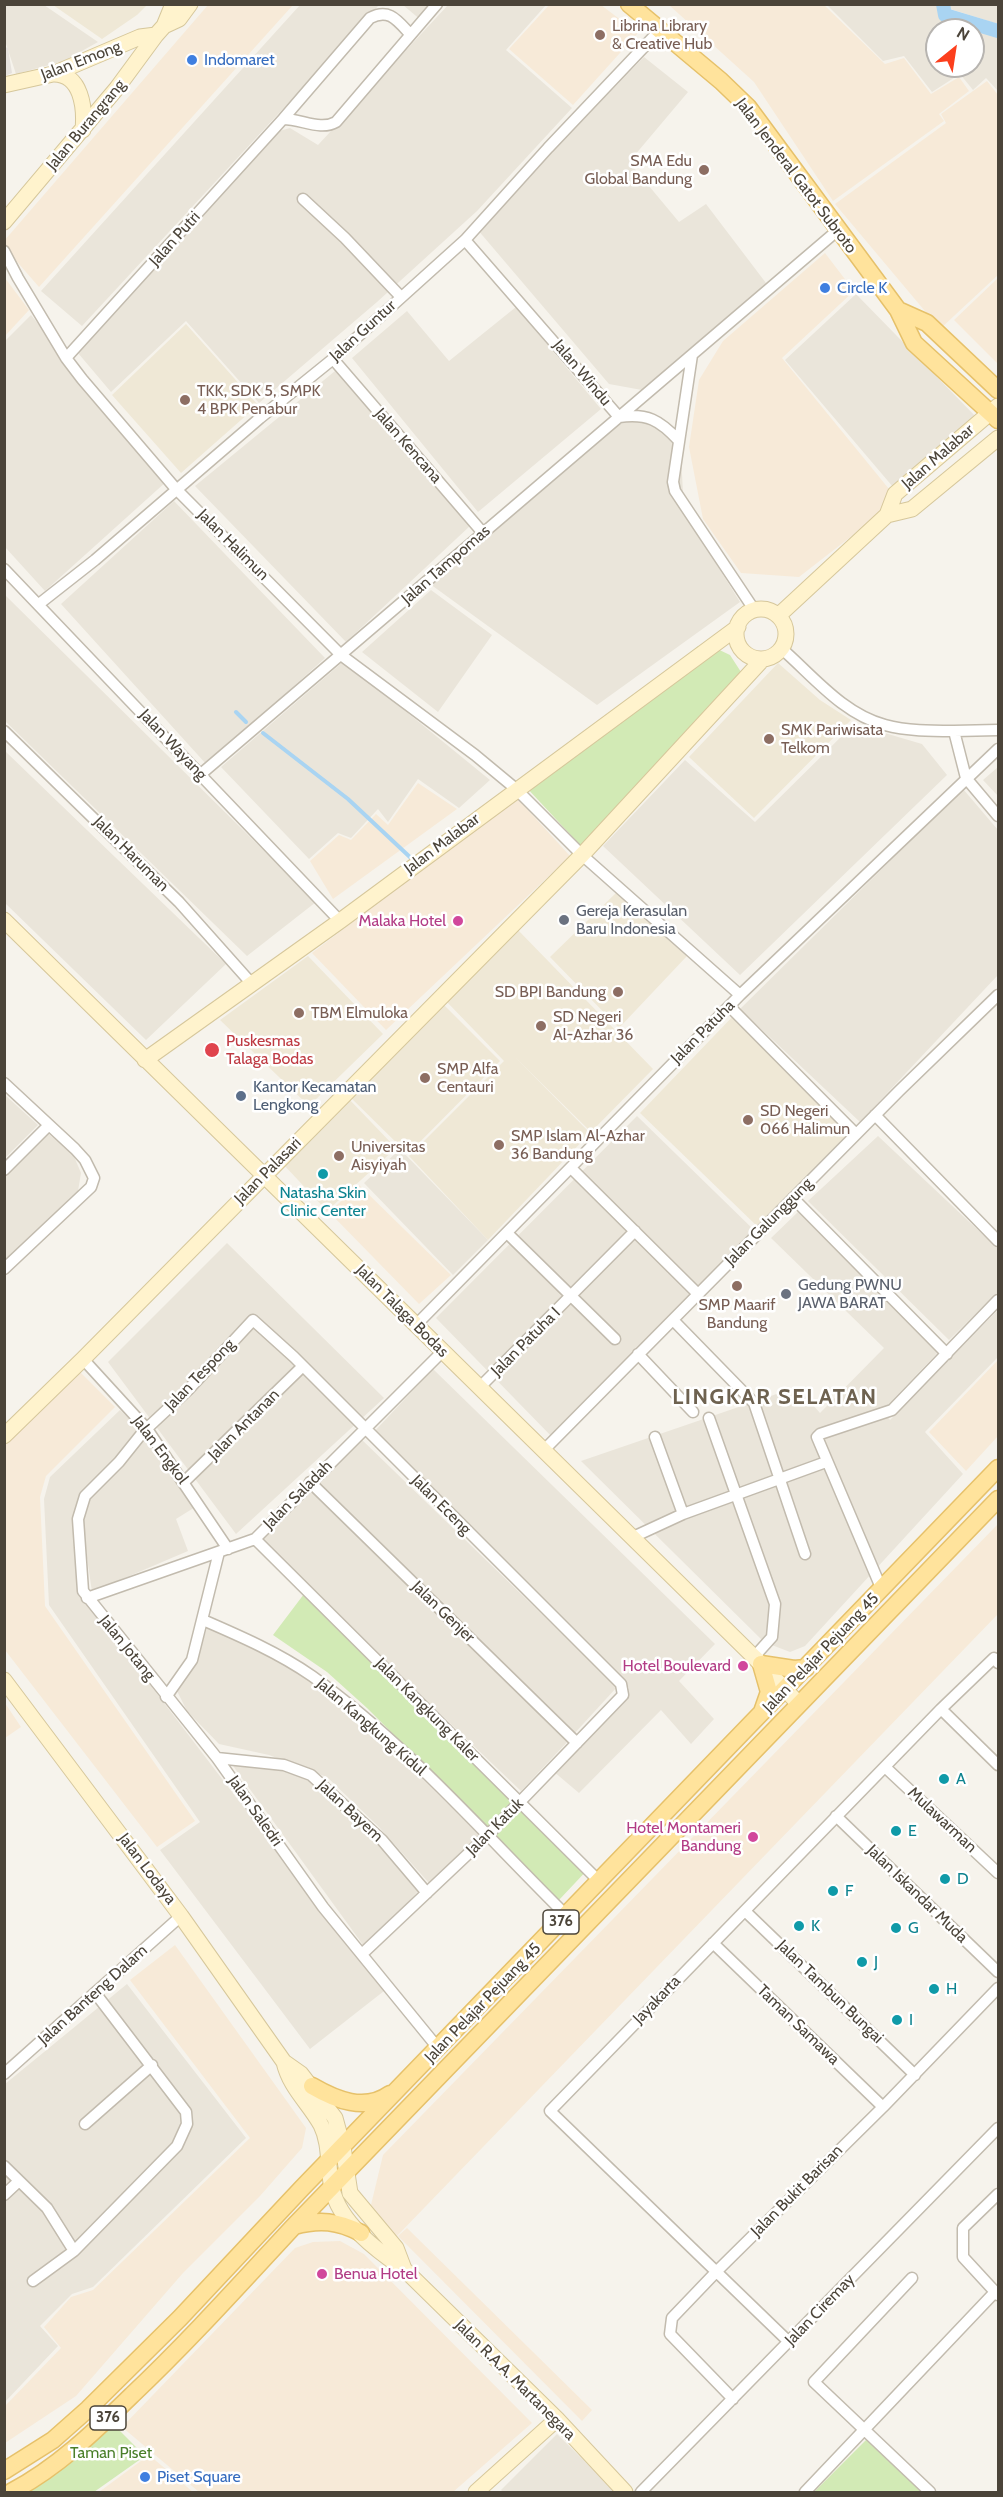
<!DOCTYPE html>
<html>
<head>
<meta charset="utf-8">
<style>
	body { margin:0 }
	#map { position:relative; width:1003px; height:2497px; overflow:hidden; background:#f6f3ec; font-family:Cabin,sans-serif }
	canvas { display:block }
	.frame { position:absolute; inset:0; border:6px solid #4b4439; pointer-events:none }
	.north { position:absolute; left:925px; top:18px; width:60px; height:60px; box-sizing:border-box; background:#fff; border:2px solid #b7b4b0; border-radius:50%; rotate:30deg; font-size:16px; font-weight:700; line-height:24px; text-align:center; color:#4b4439 }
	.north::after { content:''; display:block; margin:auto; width:21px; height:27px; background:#fc3f1d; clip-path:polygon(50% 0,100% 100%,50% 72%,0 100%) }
</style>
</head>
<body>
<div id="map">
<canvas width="1003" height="2497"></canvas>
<div class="frame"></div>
<div class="north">N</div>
</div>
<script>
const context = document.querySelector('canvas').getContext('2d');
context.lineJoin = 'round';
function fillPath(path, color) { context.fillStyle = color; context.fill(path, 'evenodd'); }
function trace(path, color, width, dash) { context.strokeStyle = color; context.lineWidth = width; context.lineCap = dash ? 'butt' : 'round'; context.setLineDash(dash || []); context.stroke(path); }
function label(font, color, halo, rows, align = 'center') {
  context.font = font + ' Cabin,sans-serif'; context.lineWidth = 5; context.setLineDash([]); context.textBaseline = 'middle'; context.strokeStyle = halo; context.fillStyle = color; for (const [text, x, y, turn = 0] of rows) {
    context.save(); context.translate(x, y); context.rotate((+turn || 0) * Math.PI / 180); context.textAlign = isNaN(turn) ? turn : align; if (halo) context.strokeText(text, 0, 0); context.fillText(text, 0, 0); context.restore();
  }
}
const residential = new Path2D(`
	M4,5H44L98,42L64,61L16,74L5,41Z
	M300,5H379L82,326L41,291Z
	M403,5H436L422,21Z
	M448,5H546L506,50L572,108L477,211L377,302L259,403L186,321L111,392L78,353L276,132L290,128L318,145Z
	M827,5H937L956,21L998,35V91L986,78L973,90L960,74L932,92L904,56L883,61ZM937,30H973V66H937Z
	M945,5H998V24L947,8Z
	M644,57L688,92L629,162L679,222L706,204L766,283L653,392L609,384L477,229Z
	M856,294L979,420L899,494L785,360Z
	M516,307L601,409L478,512L352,358L407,311L449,361Z
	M31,315L167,481L45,591L5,547V341Z
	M335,371L471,525L346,642L195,486Z
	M650,415L681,455L684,512L740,602L597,705L430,584L625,416Z
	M174,501L325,658L207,765L61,604Z
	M431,590L492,635L438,712L362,652Z
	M4,594L316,902L247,956L5,721Z
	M344,661L490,780L459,808L418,779L388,822L378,809L351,838L338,833L309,859L221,767Z
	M854,724L922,744L947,775L740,975L603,846L685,760L755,822Z
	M5,751L226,964L146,1040L5,903Z
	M998,767V796L983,780Z
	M963,789L998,830V975L860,1122L740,1009Z
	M5,1095L38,1125L5,1158Z
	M637,1116L755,1231L554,1439L436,1318Z
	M45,1131L73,1154L81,1173L78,1191L5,1260V1171Z
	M878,1136L998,1249V1292L949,1340L808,1201Z
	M400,1149L488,1240L453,1275L364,1183Z
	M799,1211L942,1348L883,1410L890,1420L998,1310V1357L925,1432L963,1474L805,1646L790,1652L764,1642L581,1461L797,1387L820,1413L884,1348L771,1238Z
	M227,1243L384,1398L236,1534L108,1362Z
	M433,1369L715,1644L679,1681L714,1719L691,1744L661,1710L579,1793L553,1771L629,1688L372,1434Z
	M120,1410L141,1431L79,1497L77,1589L384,1991L310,2049L160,1850L200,1822L49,1605L44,1499L50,1477Z
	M147,1433L200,1504L176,1519L188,1551L92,1592L83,1530L85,1505L91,1495Z
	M359,1437L617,1687L573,1735L315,1481Z
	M311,1488L570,1739L521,1791L259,1541Z
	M208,1625L257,1643L355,1712L479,1835L429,1883L379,1827L327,1777L269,1755L219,1744L187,1711L177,1691L195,1665Z
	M228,1759L293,1769L357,1818L419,1890L366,1949Z
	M127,1984L246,2138L93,2287L72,2294L40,2326L58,2346L5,2402V2084Z
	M557,2434L616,2492H503L501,2490Z`);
const commercial = new Path2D(`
	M550,4L601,5L638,33L573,105L509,49Z
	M208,5H293L39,287L5,248L4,241Z
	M669,5H824L885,64L904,58L931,94L959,77L969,91L939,114L944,121L833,201L754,82Z
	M987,81L998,95V275L940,329L835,204L946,123L941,114Z
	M825,253L854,291L782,358L898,500L799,577L741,573L703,519L689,447L699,380L723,341Z
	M5,278L29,310L5,336H4Z
	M998,278V364L954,320Z
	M418,783L457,809L333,899L310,861L339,835L351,840L376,814L388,825Z
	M516,797L570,856L386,1030L312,953Z
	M359,1185L451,1275L419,1304L329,1212Z
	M998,1360V1436L966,1471L929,1432Z
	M78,1370L115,1407L46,1476L40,1497L45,1606L195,1821L157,1847L5,1650V1442Z
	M998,1524V1614L397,2236L370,2209L383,2155Z
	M5,1703L21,1727L5,1738H4Z
	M175,1945L306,2128L302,2148L260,2196L183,2273L76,2396L5,2443V2406L61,2348L44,2327L71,2297L93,2290L250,2138L130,1980Z
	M407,2228L592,2410L582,2421L398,2236Z
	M340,2241L364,2254L532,2423L453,2492H199L122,2427L295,2248L313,2242Z
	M149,2455L193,2492H99Z`);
const industrial = new Path2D(`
	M5,47L8,48L12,73L5,76Z`);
const education = new Path2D(`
	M53,5L147,4V5L137,15L102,39Z
	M186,324L258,405L181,473L112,395Z
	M778,663L820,700L851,720L754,818L689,757Z
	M618,891L687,956L619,1028L550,957Z
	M518,930L653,1069L591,1132L515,1057L590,1133L488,1240L409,1156L504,1061L445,1000Z
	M308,956L383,1034L309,1106L220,1020Z
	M443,1004L500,1061L408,1154L349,1096Z
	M736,1013L856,1128L759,1228L640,1113Z
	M348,1098L396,1148L327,1211L283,1164Z`);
const green = new Path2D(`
	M709,645L730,655L741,672L581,846L526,787L698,646Z
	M304,1594L591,1866L559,1900L367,1708L327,1672L273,1635Z
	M110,2421L145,2456L94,2492H26Z
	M867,2439L924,2492H814Z`);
const stream = new Path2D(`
	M236,712L246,722
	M263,733L348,799L412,859`);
const canal = new Path2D(`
	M943,4L945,15L998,31`);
const street = new Path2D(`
	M283,119C302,119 320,131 336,122L437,4
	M303,199L345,238L401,297
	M465,240L619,417C647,413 660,420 679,441
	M4,251L18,278L66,358L82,379L176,489L341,655L475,755L516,789L582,855L740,995
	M692,355L673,482L675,491L755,611
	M66,358L283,119L370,18C389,8 397,20 410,34
	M333,359L483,533
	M4,569L340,921
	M39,604L95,560L260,418L333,359L465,240L548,148L660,30
	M782,649C813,676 843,714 885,725C907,731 931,731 954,731L966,778L998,816
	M4,731L179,902L252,984
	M954,731L998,730
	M201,774L838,230
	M729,1006L856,1134
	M4,1083L75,1149L85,1160L94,1178L91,1187L4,1269
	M875,1115L998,1241
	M571,1168L698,1294
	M4,1170L49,1125
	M793,1198L947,1354
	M507,1233L615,1339
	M673,1320L754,1403L805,1554
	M416,1325L740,995L998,749
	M638,1354L693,1412
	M83,1359L147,1429L228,1549
	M479,1388L635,1231
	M709,1418L775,1604L772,1637L754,1657
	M655,1437L683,1514
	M543,1451L899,1091L998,995
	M184,1482L303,1366
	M310,1482L577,1743
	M631,1538L683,1514L826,1462
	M255,1539L600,1882
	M882,1590L817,1437L820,1434L892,1410L998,1300
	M87,1598L255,1539L443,1351
	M203,1620C240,1636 279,1653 312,1676C407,1744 484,1834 567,1916
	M166,1697L192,1660L219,1552
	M941,1709L998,1765
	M217,1758L284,1765L311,1775L382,1840L427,1893
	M885,1767L998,1873
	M836,1816L998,1972
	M745,1911L915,2075
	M713,1943L883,2107
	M362,1954L487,1836L623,1695L621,1684L294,1357L253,1320L188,1390L143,1432L119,1462L85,1496L78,1519L83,1591L217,1758L323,1907L438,2048
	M4,2074L181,1916
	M85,2124L152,2065
	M4,2166L47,2208L74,2251
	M4,2195L19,2181
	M912,2278L814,2382L930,2492
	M33,2281L74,2251L177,2146L187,2124L186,2112L96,1994
	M998,2295L963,2257V2228L998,2194
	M789,2342L550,2111L941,1709L994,1658L998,1663
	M733,2399L670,2334L672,2318L717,2271L883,2107L998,1988
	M641,2492L998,2128
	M805,2492L995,2292`);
const secondary = new Path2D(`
	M164,26L173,4
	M53,74C82,73 85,109 83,130
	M4,85L53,74L140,37L156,35
	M4,222L117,88L156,35L164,26L179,19L190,4
	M887,515L912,509L998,438
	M736 634a25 25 0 1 1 50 0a25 25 0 1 1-50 0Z
	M778,616L887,515L895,494L998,406
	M4,920L754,1657L799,1704
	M145,1060L340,921L738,627
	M4,1436L83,1359L582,855L763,659
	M4,1680L181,1916L284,2062C290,2088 309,2103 321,2125C331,2145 327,2167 332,2188C339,2222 376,2250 404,2269L557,2419L625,2492
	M284,2062L301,2074L335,2118L343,2147L350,2193L396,2248L404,2269
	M476,2492L557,2419`);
const primary = new Path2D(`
	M629,4L721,81L748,107L898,310L914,343L998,420
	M898,310L927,323L998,390
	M761,1664L769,1692L762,1712
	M761,1664L794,1669L806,1668
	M312,2086C336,2100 365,2112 390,2094
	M294,2226C320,2219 338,2221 361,2233
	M4,2471L53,2440L88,2409L180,2318L302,2188L998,1468
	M11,2492C57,2468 95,2431 132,2395C189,2341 241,2283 294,2226L998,1499`);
const markers = [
	[600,35,6,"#8d6e63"],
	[192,60,6,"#3f7fe0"],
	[704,170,6,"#8d6e63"],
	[825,288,6,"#3f7fe0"],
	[185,400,6,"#8d6e63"],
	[769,739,6,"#8d6e63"],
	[564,920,6,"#6b7280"],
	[458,921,6,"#d1479c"],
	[618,992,6,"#8d6e63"],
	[299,1013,6,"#8d6e63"],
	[541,1026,6,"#8d6e63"],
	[212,1050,8,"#e0444e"],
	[425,1078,6,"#8d6e63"],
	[241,1096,6,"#5c6f8a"],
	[748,1120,6,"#8d6e63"],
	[499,1145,6,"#8d6e63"],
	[339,1156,6,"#8d6e63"],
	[323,1174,6,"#0f9aa8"],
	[737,1286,6,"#8d6e63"],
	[786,1294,6,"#6b7280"],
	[743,1666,6,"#d1479c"],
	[944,1779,6,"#0f9aa8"],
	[896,1831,6,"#0f9aa8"],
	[753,1837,6,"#d1479c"],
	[945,1879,6,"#0f9aa8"],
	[833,1891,6,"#0f9aa8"],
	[799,1926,6,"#0f9aa8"],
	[896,1928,6,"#0f9aa8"],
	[862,1962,6,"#0f9aa8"],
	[934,1989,6,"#0f9aa8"],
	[897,2020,6,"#0f9aa8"],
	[322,2274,6,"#d1479c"],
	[145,2477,6,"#3f7fe0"]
];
const shields = [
	[561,1922,36],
	[108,2418,36]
];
const shieldNames = [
	["376",561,1922],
	["376",108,2418]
];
const educationNames = [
	["Librina Library",612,26],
	["& Creative Hub",612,44],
	["SMA Edu",692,161,"right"],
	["Global Bandung",692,179,"right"],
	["TKK, SDK 5, SMPK",197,391],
	["4 BPK Penabur",197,409],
	["SMK Pariwisata",781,730],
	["Telkom",781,748],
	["SD BPI Bandung",606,992,"right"],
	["TBM Elmuloka",311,1013],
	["SD Negeri",553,1017],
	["Al-Azhar 36",553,1035],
	["SMP Alfa",437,1069],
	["Centauri",437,1087],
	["SD Negeri",760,1111],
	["066 Halimun",760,1129],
	["SMP Islam Al-Azhar",511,1136],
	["36 Bandung",511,1154],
	["Universitas",351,1147],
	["Aisyiyah",351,1165],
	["SMP Maarif",737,1305,"center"],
	["Bandung",737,1323,"center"]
];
const shopNames = [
	["Indomaret",204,60],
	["Circle K",837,288],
	["Piset Square",157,2477]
];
const streetNames = [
	["Jalan Emong",81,61,-21],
	["Jalan Burangrang",86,125,-50],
	["Jalan Jenderal Gatot Subroto",796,176,53],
	["Jalan Putri",175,239,-48],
	["Jalan Guntur",363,331,-42],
	["Jalan Windu",582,373,50],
	["Jalan Kencana",408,446,49],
	["Jalan Malabar",938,457,-41],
	["Jalan Halimun",233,545,45],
	["Jalan Tampomas",446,565,-41],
	["Jalan Wayang",173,745,47],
	["Jalan Malabar",442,844,-37],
	["Jalan Haruman",131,854,45],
	["Jalan Patuha",703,1032,-45],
	["Jalan Palasari",268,1171,-45],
	["Jalan Galunggung",769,1222,-45],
	["Jalan Talaga Bodas",402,1311,45],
	["Jalan Patuha I",526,1342,-45],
	["Jalan Tespong",200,1375,-46],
	["Jalan Antanan",244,1425,-45],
	["Jalan Engkol",160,1450,53],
	["Jalan Saladah",298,1495,-45],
	["Jalan Eceng",441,1505,45],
	["Jalan Genjer",443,1612,44],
	["Jalan Jotang",127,1648,51],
	["Jalan Pelajar Pejuang 45",821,1653,-46],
	["Jalan Kangkung Kaler",427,1710,45],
	["Jalan Kangkung Kidul",371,1727,41],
	["Jalan Saledri",255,1811,55],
	["Jalan Bayem",350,1811,43],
	["Mulawarman",942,1820,43],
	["Jalan Katuk",495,1827,-45],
	["Jalan Lodaya",147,1869,53],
	["Jalan Iskandar Muda",917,1894,44],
	["Jalan Tambun Bungai",830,1992,44],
	["Jalan Banteng Dalam",93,1995,-42],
	["Jayakarta",657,2000,-46],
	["Jalan Pelajar Pejuang 45",483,2003,-46],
	["Taman Samawa",798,2025,44],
	["Jalan Bukit Barisan",797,2191,-45],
	["Jalan Ciremay",820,2310,-46],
	["Jalan R.A.A. Martanegara",515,2380,45]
];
const worshipNames = [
	["Gereja Kerasulan",576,911],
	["Baru Indonesia",576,929],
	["Gedung PWNU",798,1285],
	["JAWA BARAT",798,1303]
];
const hotelNames = [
	["Malaka Hotel",446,921],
	["Hotel Boulevard",731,1666],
	["Hotel Montameri",741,1828],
	["Bandung",741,1846],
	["Benua Hotel",334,2274,"left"]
];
const healthNames = [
	["Puskesmas",226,1041],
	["Talaga Bodas",226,1059]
];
const serviceNames = [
	["Kantor Kecamatan",253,1087],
	["Lengkong",253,1105]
];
const cultureNames = [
	["Natasha Skin",323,1193,"center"],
	["Clinic Center",323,1211,"center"],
	["A",956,1779],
	["E",908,1831],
	["D",957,1879],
	["F",845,1891],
	["K",811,1926],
	["G",908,1928],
	["J",874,1962],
	["H",946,1989],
	["I",909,2020]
];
const parkNames = [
	["Taman Piset",111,2453]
];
const districtNames = [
	["LINGKAR SELATAN",775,1398]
];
fillPath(residential, '#eae5da');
fillPath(commercial, '#f7ead8');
fillPath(industrial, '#e6e2dd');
fillPath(education, '#efe8d6');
fillPath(green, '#d2eab5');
trace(stream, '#a9d4f2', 4);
trace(canal, '#a9d4f2', 14);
trace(street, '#c2bbae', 13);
trace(secondary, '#d6c79b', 17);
trace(primary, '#e6c16a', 19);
trace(street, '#fff', 10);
trace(secondary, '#fff3cd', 15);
trace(primary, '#ffe39c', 16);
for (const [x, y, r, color] of markers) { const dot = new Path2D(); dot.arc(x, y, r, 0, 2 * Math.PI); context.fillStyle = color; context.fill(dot); trace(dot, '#fff', 2); }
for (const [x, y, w] of shields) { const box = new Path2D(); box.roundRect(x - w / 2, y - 12, w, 24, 4.5); context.fillStyle = '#fff'; context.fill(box); trace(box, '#4b4439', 1.5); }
label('bold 15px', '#4b4439', null, shieldNames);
label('16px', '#785e54', '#fff', educationNames, 'left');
label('16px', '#366cbe', '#fff', shopNames, 'left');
label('16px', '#4b4439', '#fff', streetNames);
label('16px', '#5b616d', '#fff', worshipNames, 'left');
label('16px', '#b23c85', '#fff', hotelNames, 'right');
label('16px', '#be3a42', '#fff', healthNames, 'left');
label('16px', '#4e5e75', '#fff', serviceNames, 'left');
label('16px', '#0d838f', '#fff', cultureNames, 'left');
label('16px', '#4a7f2a', '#fff', parkNames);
context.letterSpacing = '1.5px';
label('bold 22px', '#6e6250', '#fff', districtNames);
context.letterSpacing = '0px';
</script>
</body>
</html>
